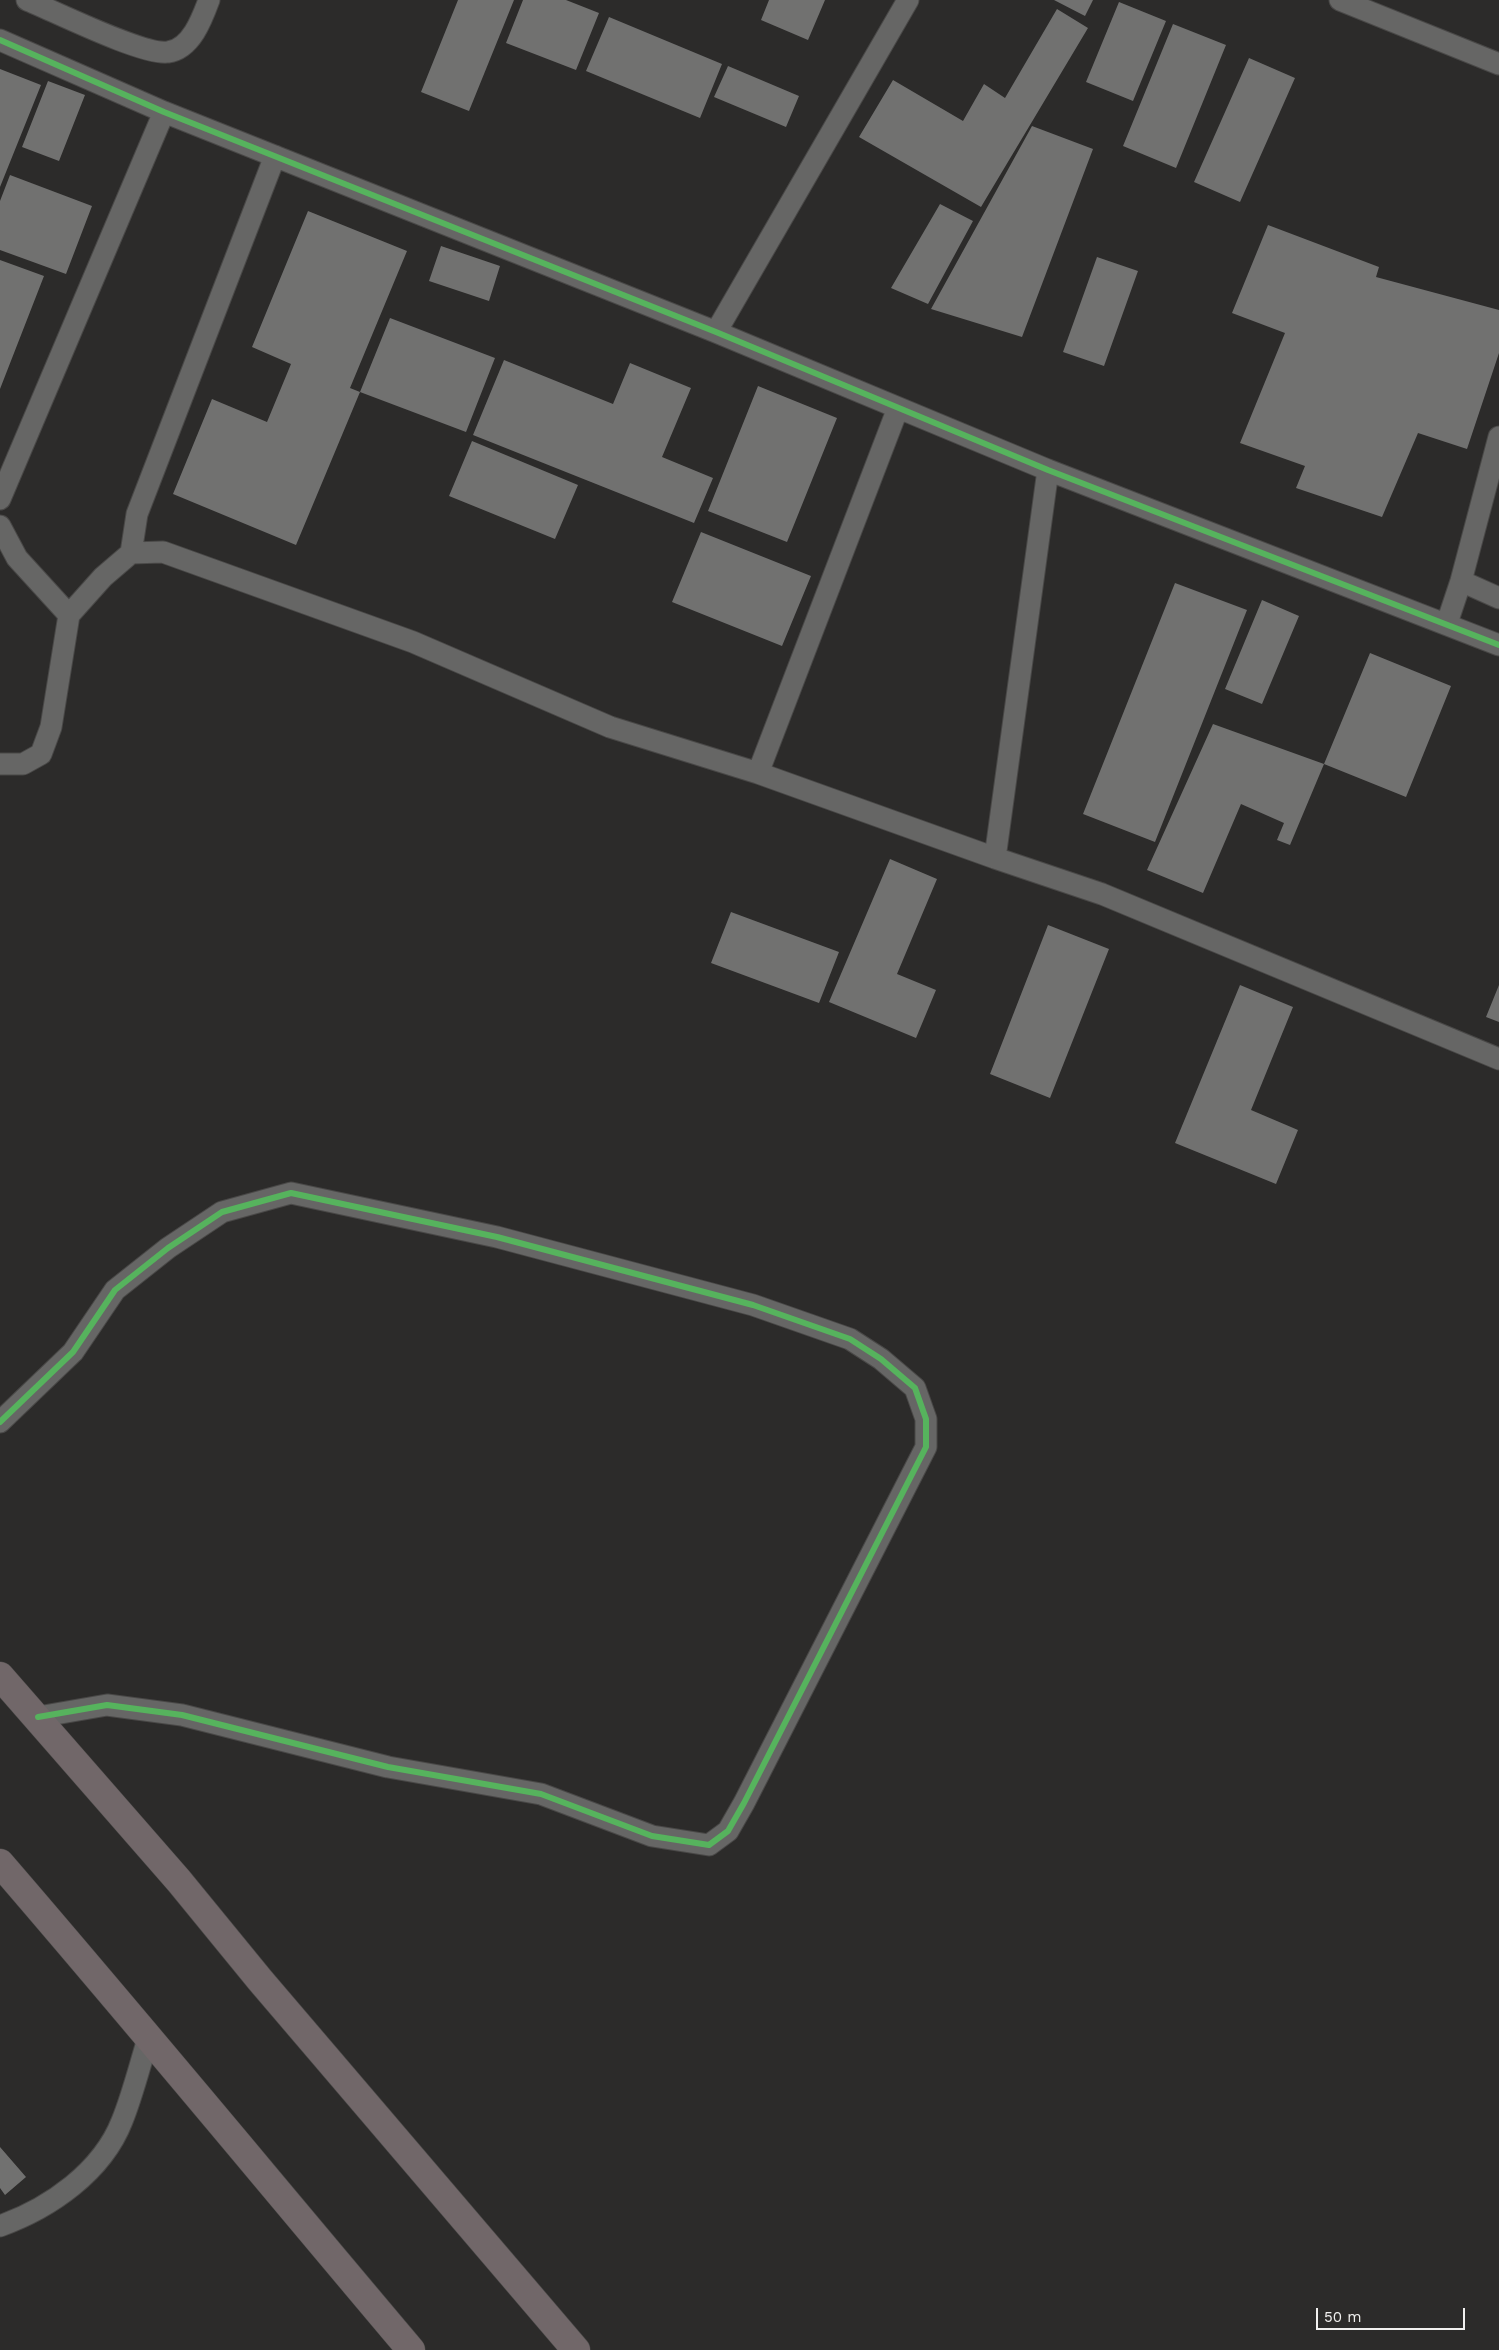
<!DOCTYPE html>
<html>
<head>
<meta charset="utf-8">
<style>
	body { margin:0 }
	#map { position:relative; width:1499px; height:2350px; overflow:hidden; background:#2c2b2a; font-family:"Work Sans",sans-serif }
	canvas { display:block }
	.scale { position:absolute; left:1316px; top:2308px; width:149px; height:22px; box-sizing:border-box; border:2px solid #f1f0ef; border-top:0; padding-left:6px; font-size:15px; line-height:18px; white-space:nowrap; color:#f1f0ef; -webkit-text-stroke:4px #2d2b29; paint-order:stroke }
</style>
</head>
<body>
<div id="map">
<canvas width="1499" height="2350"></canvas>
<div class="scale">50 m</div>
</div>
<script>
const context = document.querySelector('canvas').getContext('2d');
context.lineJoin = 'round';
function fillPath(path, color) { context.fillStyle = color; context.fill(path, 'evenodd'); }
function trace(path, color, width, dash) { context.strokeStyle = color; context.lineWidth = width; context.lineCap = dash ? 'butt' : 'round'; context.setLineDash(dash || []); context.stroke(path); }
const building = new Path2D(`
	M458,0H514L469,111L421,92Z
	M523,0H566L599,13L576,70L506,43Z
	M769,0H825L808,40L761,20Z
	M1054,0H1093L1085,16Z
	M1119,2L1166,21L1133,101L1086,82Z
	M1057,9L1088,28L981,207L859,137L893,80L963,121L984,84L1005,98Z
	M609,17L722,64L700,118L586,71Z
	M1173,24L1226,45L1176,168L1123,146Z
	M1249,58L1295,78L1240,202L1194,182Z
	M728,66L799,96L786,127L714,97Z
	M0,69L41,85L0,187Z
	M48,81L85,95L59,161L22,147Z
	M1032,126L1093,149L1022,337L931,309Z
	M10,175L92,206L66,274L0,250V201Z
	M940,204L973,221L928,304L891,288Z
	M308,211L407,251L350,388L360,392L296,545L173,494L212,399L267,422L291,364L252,347Z
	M1268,225L1379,267L1376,277L1499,310V353L1467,449L1418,433L1382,517L1296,488L1305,466L1240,443L1285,333L1232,313Z
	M441,246L500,266L489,301L429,281Z
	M1097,257L1138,271L1104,366L1063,352Z
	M0,260L44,276L0,389Z
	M390,318L495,358L466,432L360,392Z
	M504,360L613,404L630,363L691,388L662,457L713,478L694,523L473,435Z
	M758,386L837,418L787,542L708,511Z
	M472,441L578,485L555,539L449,496Z
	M701,532L811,576L782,646L672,602Z
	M1175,583L1247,610L1155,842L1083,814Z
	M1262,600L1299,616L1262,704L1225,689Z
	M1370,653L1451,686L1406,797L1324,764Z
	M1213,724L1324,764L1290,845L1277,840L1284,823L1241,804L1203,893L1147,870Z
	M890,859L937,879L897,974L936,990L916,1038L829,1002Z
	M731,912L839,952L819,1003L711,963Z
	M1048,925L1109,949L1050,1098L990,1074Z
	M1240,985L1293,1007L1251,1110L1298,1130L1276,1184L1175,1143Z
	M1499,985V1022L1486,1017Z
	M0,2147L26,2177L5,2195L0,2188Z`);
const street = new Path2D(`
	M27,0C54,11 144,56 168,52C191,49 202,19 209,0
	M1340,0L1499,64
	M0,40L164,112L716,332L1048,470L1499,645
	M716,332L908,0
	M1048,470L995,858L1102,894L1499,1059
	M0,499L164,112
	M0,526L17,558L69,615
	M131,553L137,514L275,156
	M1461,581L1499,598
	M1447,623L1461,581L1499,437
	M0,764H23L41,754L51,727L69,615L103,577L131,553L163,552L413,642L610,727L758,773L995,858
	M758,773L898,408
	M0,1422L73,1352L115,1290L168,1248L222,1212L291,1193L497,1237L753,1305L850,1339L881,1359L915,1388L926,1419V1447L744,1803L728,1831L709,1845L652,1836L541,1794L388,1767L182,1715L107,1705L38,1717
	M0,2226C50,2208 102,2172 122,2121C133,2094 140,2064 149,2036`);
const highway = new Path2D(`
	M0,1676L179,1881L260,1980L576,2350
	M0,1863C139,2024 274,2188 411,2350`);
const cycleway = new Path2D(`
	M0,40L164,112L716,332L1048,470L1499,645
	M0,1422L73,1352L115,1290L168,1248L222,1212L291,1193L497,1237L753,1305L850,1339L881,1359L915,1388L926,1419V1447L744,1803L728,1831L709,1845L652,1836L541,1794L388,1767L182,1715L107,1705L38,1717`);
fillPath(building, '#717170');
trace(street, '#494847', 23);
trace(highway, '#494847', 29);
trace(street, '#666665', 21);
trace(highway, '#716769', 28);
trace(cycleway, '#56b35d', 6);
</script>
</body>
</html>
